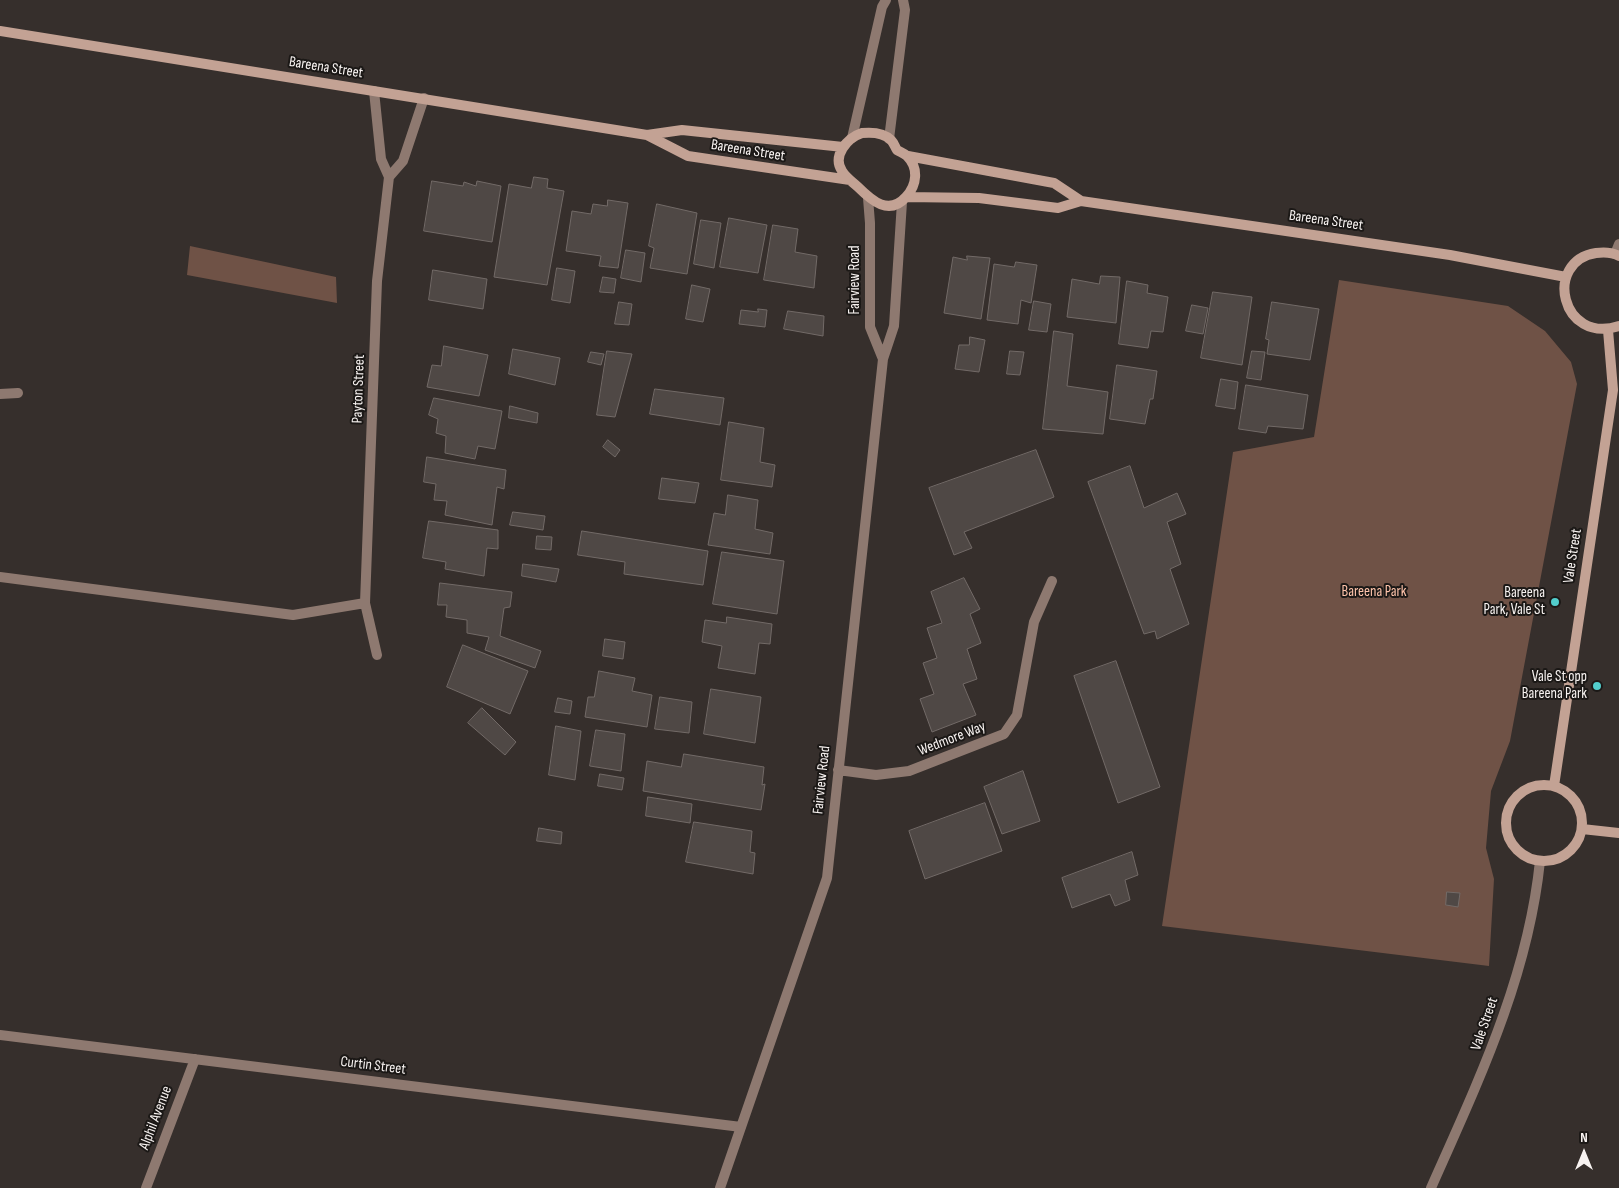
<!DOCTYPE html>
<html>
<head>
<meta charset="utf-8">
<style>
	body { margin:0 }
	#map { position:relative; width:1619px; height:1188px; overflow:hidden; background:#362f2c; font-family:"Sofia Sans Condensed",sans-serif }
	canvas { display:block }
	.north { position:absolute; left:1559px; top:1128px; width:50px; height:50px; -webkit-text-stroke:4px #1b1816; paint-order:stroke; rotate:0deg; font-size:14px; font-weight:700; line-height:20px; text-align:center; color:#f8f3f1 }
	.north::after { content:''; display:block; margin:auto; width:18px; height:22px; background:#f8f3f1; clip-path:polygon(50% 0,100% 100%,50% 72%,0 100%) }
</style>
</head>
<body>
<div id="map">
<canvas width="1619" height="1188"></canvas>
<div class="north">N</div>
</div>
<script>
const context = document.querySelector('canvas').getContext('2d');
context.lineJoin = 'round';
function fillPath(path, color) { context.fillStyle = color; context.fill(path, 'evenodd'); }
function trace(path, color, width, dash) { context.strokeStyle = color; context.lineWidth = width; context.lineCap = dash ? 'butt' : 'round'; context.setLineDash(dash || []); context.stroke(path); }
function label(font, color, halo, rows, align = 'center') {
  context.font = font + ' "Sofia Sans Condensed",sans-serif'; context.lineWidth = 4; context.setLineDash([]); context.textBaseline = 'middle'; context.strokeStyle = halo; context.fillStyle = color; for (const [text, x, y, turn = 0] of rows) {
    context.save(); context.translate(x, y); context.rotate((+turn || 0) * Math.PI / 180); context.textAlign = isNaN(turn) ? turn : align; if (halo) context.strokeText(text, 0, 0); context.fillText(text, 0, 0); context.restore();
  }
}
const green = new Path2D(`
	M190,246L336,277L337,303L187,275Z
	M1339,280L1508,306L1545,331L1571,362L1577,384L1510,741L1491,791L1486,848L1494,879L1489,966L1162,926L1233,452L1314,437Z`);
const building = new Path2D(`
	M534,177L548,179L547,188L564,191L547,285L494,277L509,184L531,188Z
	M432,181L463,186L464,182L476,186L477,181L501,186L492,242L424,231Z
	M608,200L628,203L618,268L599,266L601,256L566,251L572,211L591,214L593,204L607,206Z
	M657,204L697,213L687,274L650,268L654,248L649,246Z
	M729,218L767,225L758,273L720,267Z
	M701,220L721,223L714,268L694,264Z
	M773,225L798,229L795,252L817,256L814,288L764,280Z
	M626,250L645,253L641,282L621,278Z
	M967,256L990,258L981,319L944,313L953,257L967,260Z
	M1016,262L1037,265L1031,303L1021,300L1018,324L987,320L994,264L1014,267Z
	M557,268L575,271L570,303L552,300Z
	M433,270L487,279L483,309L429,300Z
	M1101,276L1120,277L1116,323L1067,317L1072,279L1099,284Z
	M603,277L616,279L614,293L600,292Z
	M1127,281L1148,285L1147,293L1168,297L1163,332L1151,331L1148,348L1119,344Z
	M692,285L710,289L703,322L686,319Z
	M1213,292L1252,297L1242,365L1201,358Z
	M1034,301L1051,304L1047,332L1029,330Z
	M619,302L632,304L629,325L615,324Z
	M1272,302L1319,309L1310,360L1267,354L1269,340L1266,339Z
	M1192,305L1208,308L1203,334L1186,331Z
	M758,309L767,310L765,327L739,324L741,310L758,312Z
	M788,311L824,316L823,336L784,329Z
	M1054,331L1073,334L1067,386L1108,392L1103,434L1043,429Z
	M970,337L985,340L979,372L955,369L959,345H969Z
	M444,346L488,355L479,396L427,387L432,365L441,366Z
	M513,349L560,358L555,385L509,374Z
	M607,351L632,354L615,417L597,415Z
	M1010,351L1024,352L1020,375L1007,374Z
	M1252,351L1265,352L1261,380L1247,378Z
	M591,352L604,354L601,365L588,362Z
	M1117,365L1157,371L1153,399H1150L1145,424L1110,419Z
	M1221,379L1238,382L1235,409L1216,406Z
	M1246,385L1308,395L1303,429L1268,426L1266,433L1239,429Z
	M655,389L724,398L720,425L650,414Z
	M434,398L502,411L495,449L478,446L475,459L445,453L446,436L436,433L438,419L429,415Z
	M510,406L538,413L537,423L509,418Z
	M729,422L764,428L760,462L775,465L772,487L721,480Z
	M608,440L620,450L615,457L603,447Z
	M1036,450L1054,497L964,532L972,548L954,555L929,488Z
	M427,457L506,470L504,489L497,487L492,525L445,515L447,501L434,500L436,484L424,482Z
	M1130,466L1144,508L1177,493L1186,514L1167,522L1181,564L1170,569L1189,624L1157,639L1155,631L1144,634L1088,482Z
	M662,478L699,483L695,503L659,499Z
	M728,495L758,500L755,529L773,533L770,554L708,545L714,513L725,515Z
	M513,512L545,516L543,530L510,525Z
	M429,521L498,530V549L487,548L484,576L445,569L446,562L423,558Z
	M582,531L708,551L703,585L624,574L625,562L578,555Z
	M537,536L552,537L551,550L536,549Z
	M722,552L784,561L777,614L713,604Z
	M523,564L559,569L556,582L522,576Z
	M964,578L980,609L970,614L981,643L967,649L977,679L963,684L976,715L932,732L920,699L934,694L923,663L937,658L927,628L942,623L931,592Z
	M440,583L512,592L510,607L504,608L500,636L541,651L535,668L485,650L489,637L467,633V620L446,617L447,605H438Z
	M727,617L772,624L770,644L759,643L755,674L718,668L722,646L702,642L705,620L726,623Z
	M605,639L625,642L623,659L603,656Z
	M463,645L528,671L510,714L447,687Z
	M1116,661L1160,787L1118,803L1074,676Z
	M599,671L635,678L632,691L652,695L647,727L585,717L588,697H594Z
	M711,689L761,697L755,743L704,734Z
	M660,697L692,702L689,733L655,729Z
	M558,698L572,701L570,714L555,712Z
	M482,708L516,742L505,755L468,723Z
	M556,726L581,731L575,780L549,775Z
	M596,730L625,734L621,771L590,766Z
	M684,754L764,767L762,785L765,784L761,810L643,791L647,761L681,767Z
	M1023,771L1040,821L1002,834L984,787Z
	M600,774L624,778L622,790L598,786Z
	M648,797L692,804L690,823L646,816Z
	M985,803L1002,851L925,879L909,831Z
	M694,822L752,831L750,852L755,853L753,874L686,862Z
	M539,828L562,832L561,844L537,841Z
	M1132,852L1138,875L1125,880L1130,900L1115,906L1110,894L1072,908L1062,878Z
	M1447,892L1460,893L1458,907L1446,905Z`);
const minor = new Path2D(`
	M374,91L381,159L389,177L377,281L365,603L377,655
	M852,138L882,7L886,0
	M889,139L905,10L903,0
	M389,177L403,161L424,98
	M868,198L870,223V327L883,359
	M1615,254L1619,244
	M0,394L18,393
	M0,577L293,615L365,603
	M838,770L876,775L909,771L1004,734L1017,715L1034,622L1052,581
	M0,1035L741,1127
	M146,1188L195,1059
	M720,1188L827,878L883,359L894,326L902,202`);
const tertiary = new Path2D(`
	M1431,1188C1478,1082 1528,978 1540,861`);
const secondary = new Path2D(`
	M0,31L647,135L682,130L843,147
	M862,133C872,132 884,133 891,140C894,143 895,147 897,150C900,152 904,153 907,156C919,168 917,185 906,197C889,216 872,201 858,187C853,182 846,178 842,171C832,156 847,138 862,133Z
	M647,135L688,156L850,180
	M908,156L1054,183L1081,201
	M906,197L979,198L1058,208L1081,201L1450,255L1566,277
	M1619,256C1612,252 1604,252 1596,253C1543,261 1561,345 1619,326
	M1506 823a38 38 0 1 1 76 0a38 38 0 1 1-76 0Z
	M1554,786L1613,390L1608,330
	M1582,829L1619,833`);
const markers = [
	[1555,602,5,"#52cdcc"],
	[1597,686,5,"#52cdcc"]
];
const streetNames = [
	["Bareena Street",326,68,9],
	["Bareena Street",748,151,9],
	["Bareena Street",1326,221,8],
	["Fairview Road",855,280,-90],
	["Payton Street",359,389,-88],
	["Vale Street",1573,556,-81],
	["Wedmore Way",952,739,-21],
	["Fairview Road",822,780,-84],
	["Vale Street",1485,1024,-71],
	["Curtin Street",373,1066,7],
	["Alphil Avenue",156,1118,-69]
];
const parkNames = [
	["Bareena Park",1374,592]
];
const poiNames = [
	["Bareena",1545,593],
	["Park, Vale St",1545,610],
	["Vale St opp",1587,677],
	["Bareena Park",1587,694]
];
fillPath(green, '#6f5246');
fillPath(building, '#4f4845');
trace(building, '#726a67', 1);
trace(minor, '#8e7970', 10);
trace(tertiary, '#8e7970', 10);
trace(secondary, '#c3a294', 10);
for (const [x, y, r, color] of markers) { const dot = new Path2D(); dot.arc(x, y, r, 0, 2 * Math.PI); context.fillStyle = color; context.fill(dot); trace(dot, '#1b1816', 2); }
label('15px', '#f8f3f1', '#1b1816', streetNames);
label('15px', '#ffc4ab', '#1b1816', parkNames);
label('15px', '#f8f3f1', '#1b1816', poiNames, 'right');
</script>
</body>
</html>
